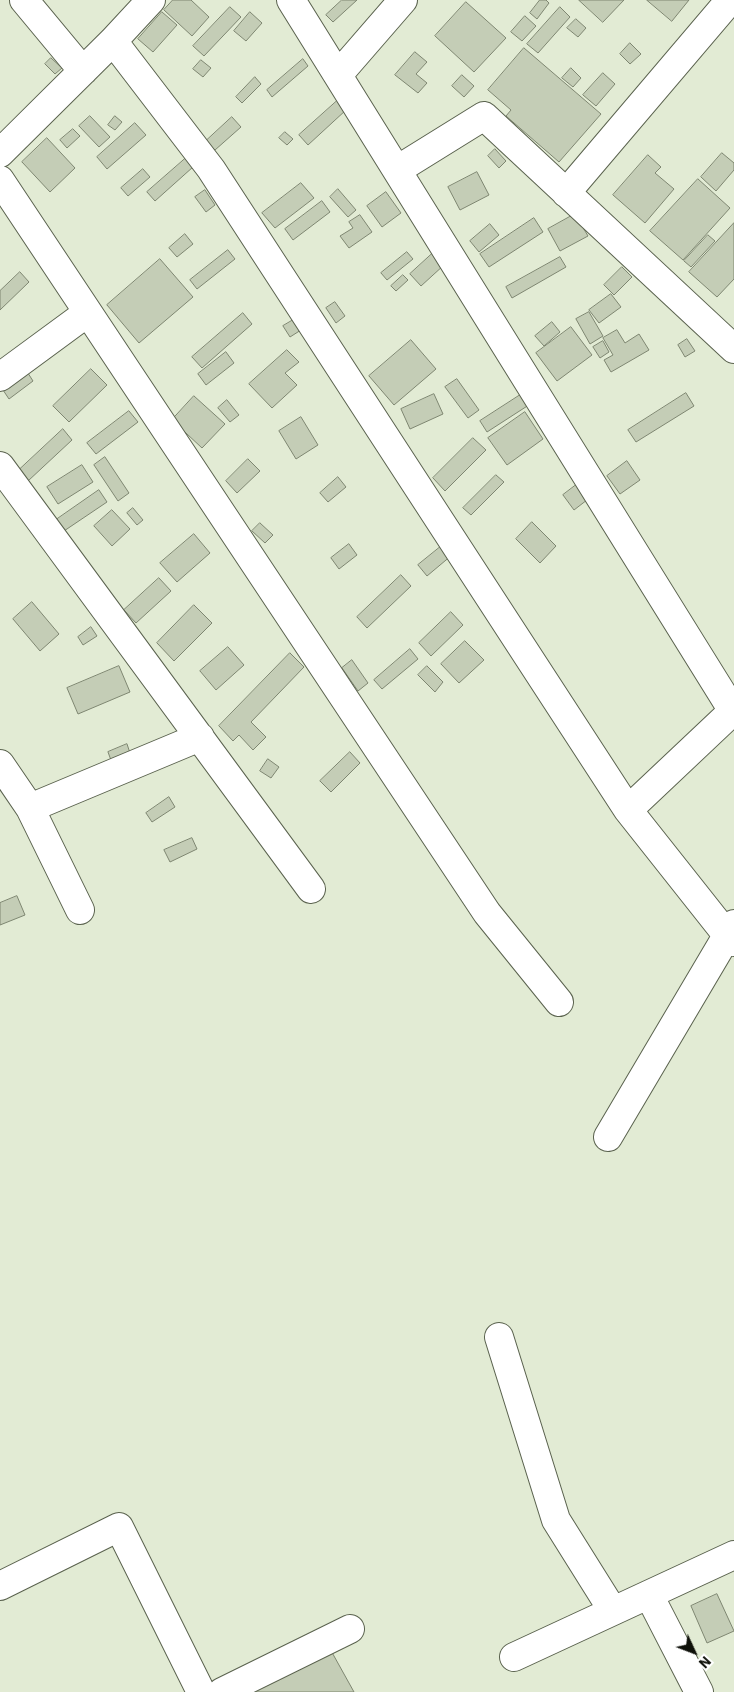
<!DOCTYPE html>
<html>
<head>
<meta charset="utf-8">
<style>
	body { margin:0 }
	#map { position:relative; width:734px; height:1692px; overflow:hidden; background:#e2ebd4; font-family:"IBM Plex Sans",sans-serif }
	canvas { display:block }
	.north { position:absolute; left:669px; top:1627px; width:50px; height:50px; -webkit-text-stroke:4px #fff; paint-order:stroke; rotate:133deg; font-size:14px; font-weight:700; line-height:20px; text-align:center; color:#0f110a }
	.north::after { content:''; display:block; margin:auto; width:18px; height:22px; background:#0f110a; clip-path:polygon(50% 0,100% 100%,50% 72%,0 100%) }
</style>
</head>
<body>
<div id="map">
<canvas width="734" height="1692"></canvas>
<div class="north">N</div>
</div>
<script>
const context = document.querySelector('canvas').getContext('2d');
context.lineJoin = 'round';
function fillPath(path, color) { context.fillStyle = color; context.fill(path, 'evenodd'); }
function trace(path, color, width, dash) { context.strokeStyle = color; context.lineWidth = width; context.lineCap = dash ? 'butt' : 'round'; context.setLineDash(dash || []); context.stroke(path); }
const building = new Path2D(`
	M173,0H191L209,17L192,36L164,10Z
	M342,0H357L333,22L326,15Z
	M540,0H546L549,3L537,19L530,13Z
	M579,0H624L603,22Z
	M647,0H689L672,21Z
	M466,2L506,38L474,72L435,36Z
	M230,7L241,17L204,56L193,46Z
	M560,7L570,17L538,53L527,44Z
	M162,12L177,25L153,52L138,39Z
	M250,12L262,23L246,41L234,31Z
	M525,16L536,26L522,41L511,32Z
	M576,19L586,28L578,37L567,28Z
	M630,43L641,54L630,64L620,54Z
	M524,48L601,114L559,162L506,116L511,110L488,90Z
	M415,52L427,62L416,74L427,83L418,93L395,75Z
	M51,58L62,68L55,74L45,64Z
	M303,59L308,66L272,97L267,90Z
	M201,60L211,68L203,77L193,69Z
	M571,68L581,78L573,87L562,78Z
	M603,73L615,84L596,106L583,95Z
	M462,75L474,86L464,97L452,86Z
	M255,77L261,84L242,103L236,97Z
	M337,101L346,110L308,145L299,135Z
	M90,116L110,137L99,147L79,126Z
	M115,116L122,122L115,130L108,125Z
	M232,117L241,127L215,150L206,141Z
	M135,123L146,135L107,169L97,157Z
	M73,129L80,136L67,148L60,140Z
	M285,132L293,139L287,145L279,138Z
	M47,138L75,168L50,192L22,162Z
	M495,149L506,161L499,168L488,156Z
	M722,153L734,163V170L716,191L701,177Z
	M648,155L661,167L655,173L674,189L645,223L613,195Z
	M186,158L193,167L155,201L147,192Z
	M143,169L150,177L128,196L121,188Z
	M477,172L489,195L460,210L448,187Z
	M698,179L730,208L683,260L650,231Z
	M301,183L314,198L275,228L262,213Z
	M338,189L356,210L348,217L330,197Z
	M205,190L215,205L206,212L195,197Z
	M386,192L401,213L382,227L367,206Z
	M322,201L330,212L293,240L285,229Z
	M575,214L588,236L560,251L548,229Z
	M360,215L372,232L349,248L340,236L353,228L349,222Z
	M534,218L543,232L489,267L480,254Z
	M734,223V279L717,297L689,272Z
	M490,224L499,235L479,252L470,241Z
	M185,234L193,244L177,257L169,248Z
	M708,235L715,241L691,267L684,261Z
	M228,250L235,259L197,289L190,280Z
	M407,252L413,259L387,280L381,273Z
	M433,253L444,265L421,286L410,274Z
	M560,257L566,267L512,298L506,287Z
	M160,259L193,297L139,343L107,305Z
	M622,267L632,277L614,295L604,285Z
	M20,272L29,282L0,310V291Z
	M403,275L408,280L396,291L391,286Z
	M611,294L621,307L599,323L589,310Z
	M335,302L345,316L336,323L326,308Z
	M589,312L603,336L590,344L576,319Z
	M243,313L252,324L202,368L192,357Z
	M295,319L301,330L290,337L283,326Z
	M552,322L560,332L544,346L535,336Z
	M571,327L592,355L557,381L536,353Z
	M617,330L625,343L639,334L649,350L611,372L604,360L613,355L603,338Z
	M687,339L695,351L685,357L678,345Z
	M411,340L436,369L394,405L369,376Z
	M603,341L609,352L600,358L593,347Z
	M287,350L299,362L285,373L297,385L272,408L249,384Z
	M226,352L234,363L206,385L198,374Z
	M91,369L107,385L69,422L53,406Z
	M26,370L33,381L9,399L1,387Z
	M457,379L479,410L468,418L445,387Z
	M528,390L535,401L487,432L480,421Z
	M686,393L694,406L636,442L628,430Z
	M434,394L443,414L410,429L401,409Z
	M194,396L225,424L202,448L172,420Z
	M227,400L239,415L230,422L218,408Z
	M129,411L138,422L96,454L87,443Z
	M525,412L543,439L507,465L488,438Z
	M301,417L318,445L296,459L279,431Z
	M63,429L72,440L28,481L18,471Z
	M473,438L486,450L445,491L433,478Z
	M105,457L129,493L118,501L94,465Z
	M248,459L260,471L237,493L226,481Z
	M627,461L640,480L620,494L607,476Z
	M82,465L93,482L58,504L47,487Z
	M496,475L504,482L471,515L463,508Z
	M338,477L346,487L328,502L320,493Z
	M584,479L596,493L574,510L563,495Z
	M99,490L107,502L61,533L53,522Z
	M133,508L143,520L137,525L127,513Z
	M112,510L130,529L112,546L94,526Z
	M532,522L556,546L540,563L516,539Z
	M260,523L273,535L265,543L252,531Z
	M194,534L210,553L177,582L160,563Z
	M349,544L357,555L339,569L331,558Z
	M444,544L452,555L427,576L418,565Z
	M401,575L411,586L367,628L357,617Z
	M159,578L171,591L136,623L124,610Z
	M32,602L59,634L40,651L13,619Z
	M194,605L212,623L174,661L157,643Z
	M451,612L463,625L431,656L419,643Z
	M91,627L97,636L83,645L78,637Z
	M465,641L484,660L459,683L441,664Z
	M228,647L244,665L216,690L200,671Z
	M410,649L418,659L382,689L374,680Z
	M290,653L304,667L251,722L266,737L253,750L239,735L233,741L219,726Z
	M352,660L368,683L358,691L342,668Z
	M119,666L130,692L78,714L67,688Z
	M427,666L443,682L435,692L418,675Z
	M127,744L131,756L112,763L108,752Z
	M350,752L360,763L331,792L320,781Z
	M268,759L279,767L271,778L260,771Z
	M169,797L175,807L152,822L146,813Z
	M192,838L197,849L170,862L164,850Z
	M17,896L25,915L0,925V903Z
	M717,1594L734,1631L707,1643L691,1606Z
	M329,1647L354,1692H249Z`);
const minor = new Path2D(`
	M24,0L83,71
	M291,0L733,711
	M113,41L211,169L628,810L727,935L734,942
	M338,75L403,0
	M0,153L113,41L151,0
	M397,170L484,116L734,349
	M0,180L487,913L559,1002
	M566,193L730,0
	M0,377L87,313
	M0,466L311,889
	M0,764L30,808L80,910
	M30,808L200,737
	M628,810L734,710
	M608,1137L734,924
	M499,1337L556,1520L613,1611
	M0,1586L119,1527L201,1692
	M649,1595L699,1692
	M514,1657L734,1555
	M222,1692L350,1629`);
fillPath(building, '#c4cdb6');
trace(building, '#7e8671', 1);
trace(minor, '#5a624e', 30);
trace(minor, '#fff', 28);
</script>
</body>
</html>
